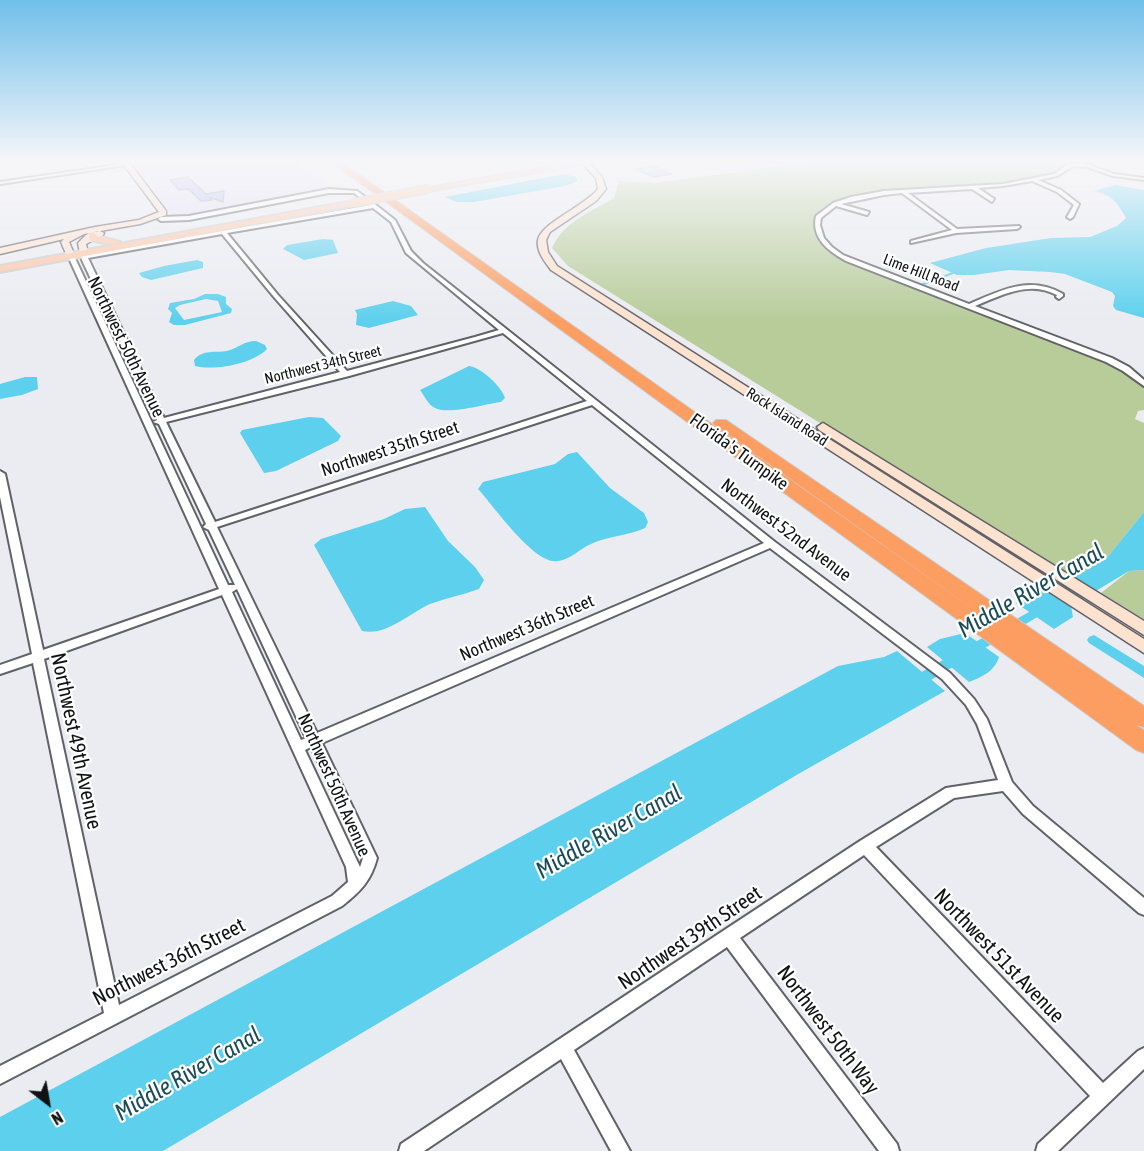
<!DOCTYPE html>
<html>
<head>
<meta charset="utf-8">
<style>
	body { margin:0 }
	#map { position:relative; width:1144px; height:1151px; overflow:hidden; background:#ebecf1; font-family:"Asap Condensed",sans-serif }
	canvas { display:block }
	.north { position:absolute; left:18px; top:1073px; width:60px; height:60px; -webkit-text-stroke:4px #fff; paint-order:stroke; rotate:149deg; font-size:16px; font-weight:700; line-height:24px; text-align:center; color:#111214 }
	.north::after { content:''; display:block; margin:auto; width:21px; height:27px; background:#111214; clip-path:polygon(50% 0,100% 100%,50% 72%,0 100%) }
</style>
</head>
<body>
<div id="map">
<canvas width="1144" height="1151"></canvas>
<div class="north">N</div>
</div>
<script>
const context = document.querySelector('canvas').getContext('2d');
context.lineJoin = 'round';
function fillPath(path, color) { context.fillStyle = color; context.fill(path, 'evenodd'); }
function trace(path, color, width, dash) { context.strokeStyle = color; context.lineWidth = width; context.lineCap = dash ? 'butt' : 'round'; context.setLineDash(dash || []); context.stroke(path); }
function label(font, color, halo, rows, align = 'center') {
  context.font = font + ' "Asap Condensed",sans-serif'; context.lineWidth = 4.5; context.setLineDash([]); context.textBaseline = 'middle'; context.strokeStyle = halo; context.fillStyle = color; for (const [text, x, y, turn = 0] of rows) {
    context.save(); context.translate(x, y); context.rotate((+turn || 0) * Math.PI / 180); context.textAlign = isNaN(turn) ? turn : align; if (halo) context.strokeText(text, 0, 0); context.fillText(text, 0, 0); context.restore();
  }
}
const medical = new Path2D(`
	M130,161H295L331,189L174,218Z`);
const green = new Path2D(`
	M816,161H1063L1071,165C1007,204 908,178 837,203C830,206 824,213 818,217L816,228L835,252L1109,360L1144,384V410L1138,411L1135,419L1144,423V512L1106,559L1072,580L568,266L552,248C564,221 591,212 614,198L619,181L656,183Z
	M1144,570V619L1101,593L1129,571Z`);
const water = new Path2D(`
	M563,174L575,176L578,181L565,186L474,202H457L445,197Z
	M1115,185L1144,190V318L1116,310L1113,306L1115,296L1112,292L1065,274L1050,272L1009,270L974,275H957L930,263L986,248L1051,238L1090,237L1117,226L1126,218C1117,202 1112,195 1094,191Z
	M323,239L333,240L338,253L304,260L283,249L287,245Z
	M197,260L203,262V268L151,280L142,277L139,273L164,266Z
	M205,294H218L226,297V304L232,309L231,313L185,325H174L169,322L172,313L168,309L170,303L194,299ZM206,299L218,301L222,312L184,320L175,308L180,305Z
	M393,301L411,306L418,315L369,328L356,325L357,314L355,310Z
	M256,341L265,345L267,349C253,364 214,371 195,366L194,360C203,349 215,353 227,351C238,348 244,341 256,341Z
	M469,366C481,367 502,387 505,398L501,402C486,404 448,415 435,408C428,405 424,395 420,390Z
	M25,377H37L38,389L22,395L0,399V384Z
	M309,417L323,418L341,436L338,441L276,471L264,473L240,433L242,430Z
	M577,452L610,488L644,513L648,522L645,528C627,536 608,536 591,544C579,549 572,559 558,561C535,566 493,505 478,489L483,482L555,464L568,454Z
	M425,507L448,541L475,567L484,580L479,589C463,595 446,598 430,604C408,614 387,636 362,631L314,545L321,539L384,519L405,509Z
	M1144,512V570L1129,571L1071,606L1073,617L1054,629L1016,603L1037,590L1050,592L1106,559Z
	M965,633L999,657C995,671 982,677 969,682L927,647L940,639Z
	M897,651L945,691L800,773L163,1151H0V1117L838,666L884,657Z`);
const stream = new Path2D(`
	M918,286L953,273`);
const canal = new Path2D(`
	M1047,602L1053,606L1051,609L919,687L914,688L909,687L907,683L909,679Z
	M1094,635L1144,666V678L1089,643L1087,640L1089,637Z`);
const building = new Path2D(`
	M654,165L672,174L654,177L636,169Z
	M188,177L206,194L224,191L223,202L209,197L212,200L201,201L188,189L179,190L170,180Z`);
const street = new Path2D(`
	M1072,161L1090,165L1114,174L1144,178V180L1113,176L1087,167L1073,166L1057,176L1038,180L1061,190L1079,204L1073,217L1070,219L1067,217L1074,205L1057,192L1032,181L1003,186L978,188L994,199L992,202L972,189L908,193L957,229L1019,226L1020,227L1017,229L956,233L911,243V241L952,230L902,193L884,195L841,204L869,212L867,215L836,206L821,218L820,225L824,238L832,247L843,255L969,304C1002,290 1029,275 1063,294V296L1059,299L1056,297L1057,295C1029,280 1002,295 975,306L1112,358L1129,367L1144,380V386L1123,371L1106,362L846,261C828,251 811,238 816,216L833,203L851,197L884,191L1003,184L1054,174Z
	M129,163L127,165L0,184V182Z
	M329,189L357,191L376,205L395,220L411,251L423,263L775,542L950,673L974,699L987,719L1012,782L1033,806L1144,898V915L1139,913L1023,814L1003,791L954,798L876,847L1103,1083L1138,1051L1144,1048V1069L1058,1151H1036L1038,1144L1090,1096L864,855L740,938L897,1144L899,1151H879L727,947L574,1050L630,1151H611L561,1059L424,1151H399L401,1144L723,931L860,841L946,788L998,780L977,724L966,705L942,679L770,548L322,743L377,858C371,881 360,892 342,906L0,1084V1066L104,1013L33,663L0,674V665L32,654L0,497V471L5,474L43,650L219,589L68,256L71,254L74,256L228,585H235L209,530L203,527L206,524L159,424L153,422L157,420L82,260L81,253L86,252L87,255L370,205L354,193H329L189,220L161,221L158,219L161,217L189,216ZM373,208L391,222L406,253L499,330L475,337L347,371L278,295L227,233ZM222,234L274,297L340,372L164,418L88,258ZM503,333L587,401L215,522L166,422L349,376ZM592,405L764,543L317,733L217,527ZM237,589L306,738L301,740L232,592ZM222,595L346,867L348,882L332,896L119,1005L44,659ZM311,747L363,858L360,867L305,750Z`);
const secondary = new Path2D(`
	M121,161H128L166,211V215L140,224L100,231L104,233L103,235L86,244L88,253L84,256L80,253L78,243L86,235L99,231L84,234L69,242L75,256L71,259L67,256L61,242L64,239L0,254V248L95,227L139,220L159,212Z
	M580,161H587L602,177L606,189L596,201L550,232L546,240L548,252L557,266L1144,639V653L551,270C545,262 536,251 538,240C541,223 585,206 598,189L596,178Z
	M823,423L1144,621V635L819,430L817,427Z`);
const primary = new Path2D(`
	M582,161H600L428,191L424,189Z
	M353,201H356V205L0,272V266Z
	M93,232L97,236L120,242L115,245L90,240L89,235Z`);
const highway = new Path2D(`
	M330,161H340L1014,638L716,426L713,423L716,420H726L1144,706V727L1136,725L1144,730V753L1136,750Z`);
const primaryBridge = new Path2D(`
	M353,203L428,189`);
const farStreetnames = [
	["Lime Hill Road",921,273,21],
	["Northwest 34th Street",323,365,-14],
	["Rock Island Road",787,417,33]
];
const streetNames = [
	["Northwest 50th Avenue",126,347,64],
	["Northwest 35th Street",390,449,-18],
	["Florida's Turnpike",739,452,36],
	["Northwest 52nd Avenue",786,530,37],
	["Northwest 36th Street",527,628,-23],
	["Northwest 50th Avenue",334,785,66]
];
const nearStreetnames = [
	["Northwest 49th Avenue",76,741,78],
	["Northwest 39th Street",690,938,-34],
	["Northwest 51st Avenue",999,956,46],
	["Northwest 36th Street",169,962,-27],
	["Northwest 50th Way",828,1030,53]
];
const nearWaternames = [
	["Middle River Canal",1031,591,-30],
	["Middle River Canal",609,832,-30],
	["Middle River Canal",188,1074,-30]
];
fillPath(medical, '#e3dff5');
fillPath(green, '#b7cc99');
fillPath(water, '#5cd0ed');
trace(stream, '#5cd0ed', 2);
fillPath(canal, '#5cd0ed');
fillPath(building, '#b1b9f7');
trace(building, '#9a9ba0', 1.5);
trace(street, '#616267', 4);
trace(secondary, '#616267', 3);
trace(primary, '#cbcbcb', 4);
trace(highway, '#cbcbcb', 2);
fillPath(street, '#fff');
fillPath(secondary, '#fee2d0');
fillPath(primary, '#fdc4a1');
fillPath(highway, '#fc9d62');
trace(primaryBridge, '#cbcbcb', 10, []);
trace(primaryBridge, '#fdc4a1', 8);
const sky = context.createLinearGradient(0, 0, 0, 322);
sky.addColorStop(0, '#70bfea');
sky.addColorStop(0.5, '#f6f6f9');
sky.addColorStop(1, '#f6f6f900');
context.fillStyle = sky;
context.fillRect(0, 0, 1144, 322);
label('15px', '#111214', '#fff', farStreetnames);
label('18px', '#111214', '#fff', streetNames);
label('21px', '#111214', '#fff', nearStreetnames);
label('italic 24px', '#194b58', '#fff', nearWaternames);
</script>
</body>
</html>
